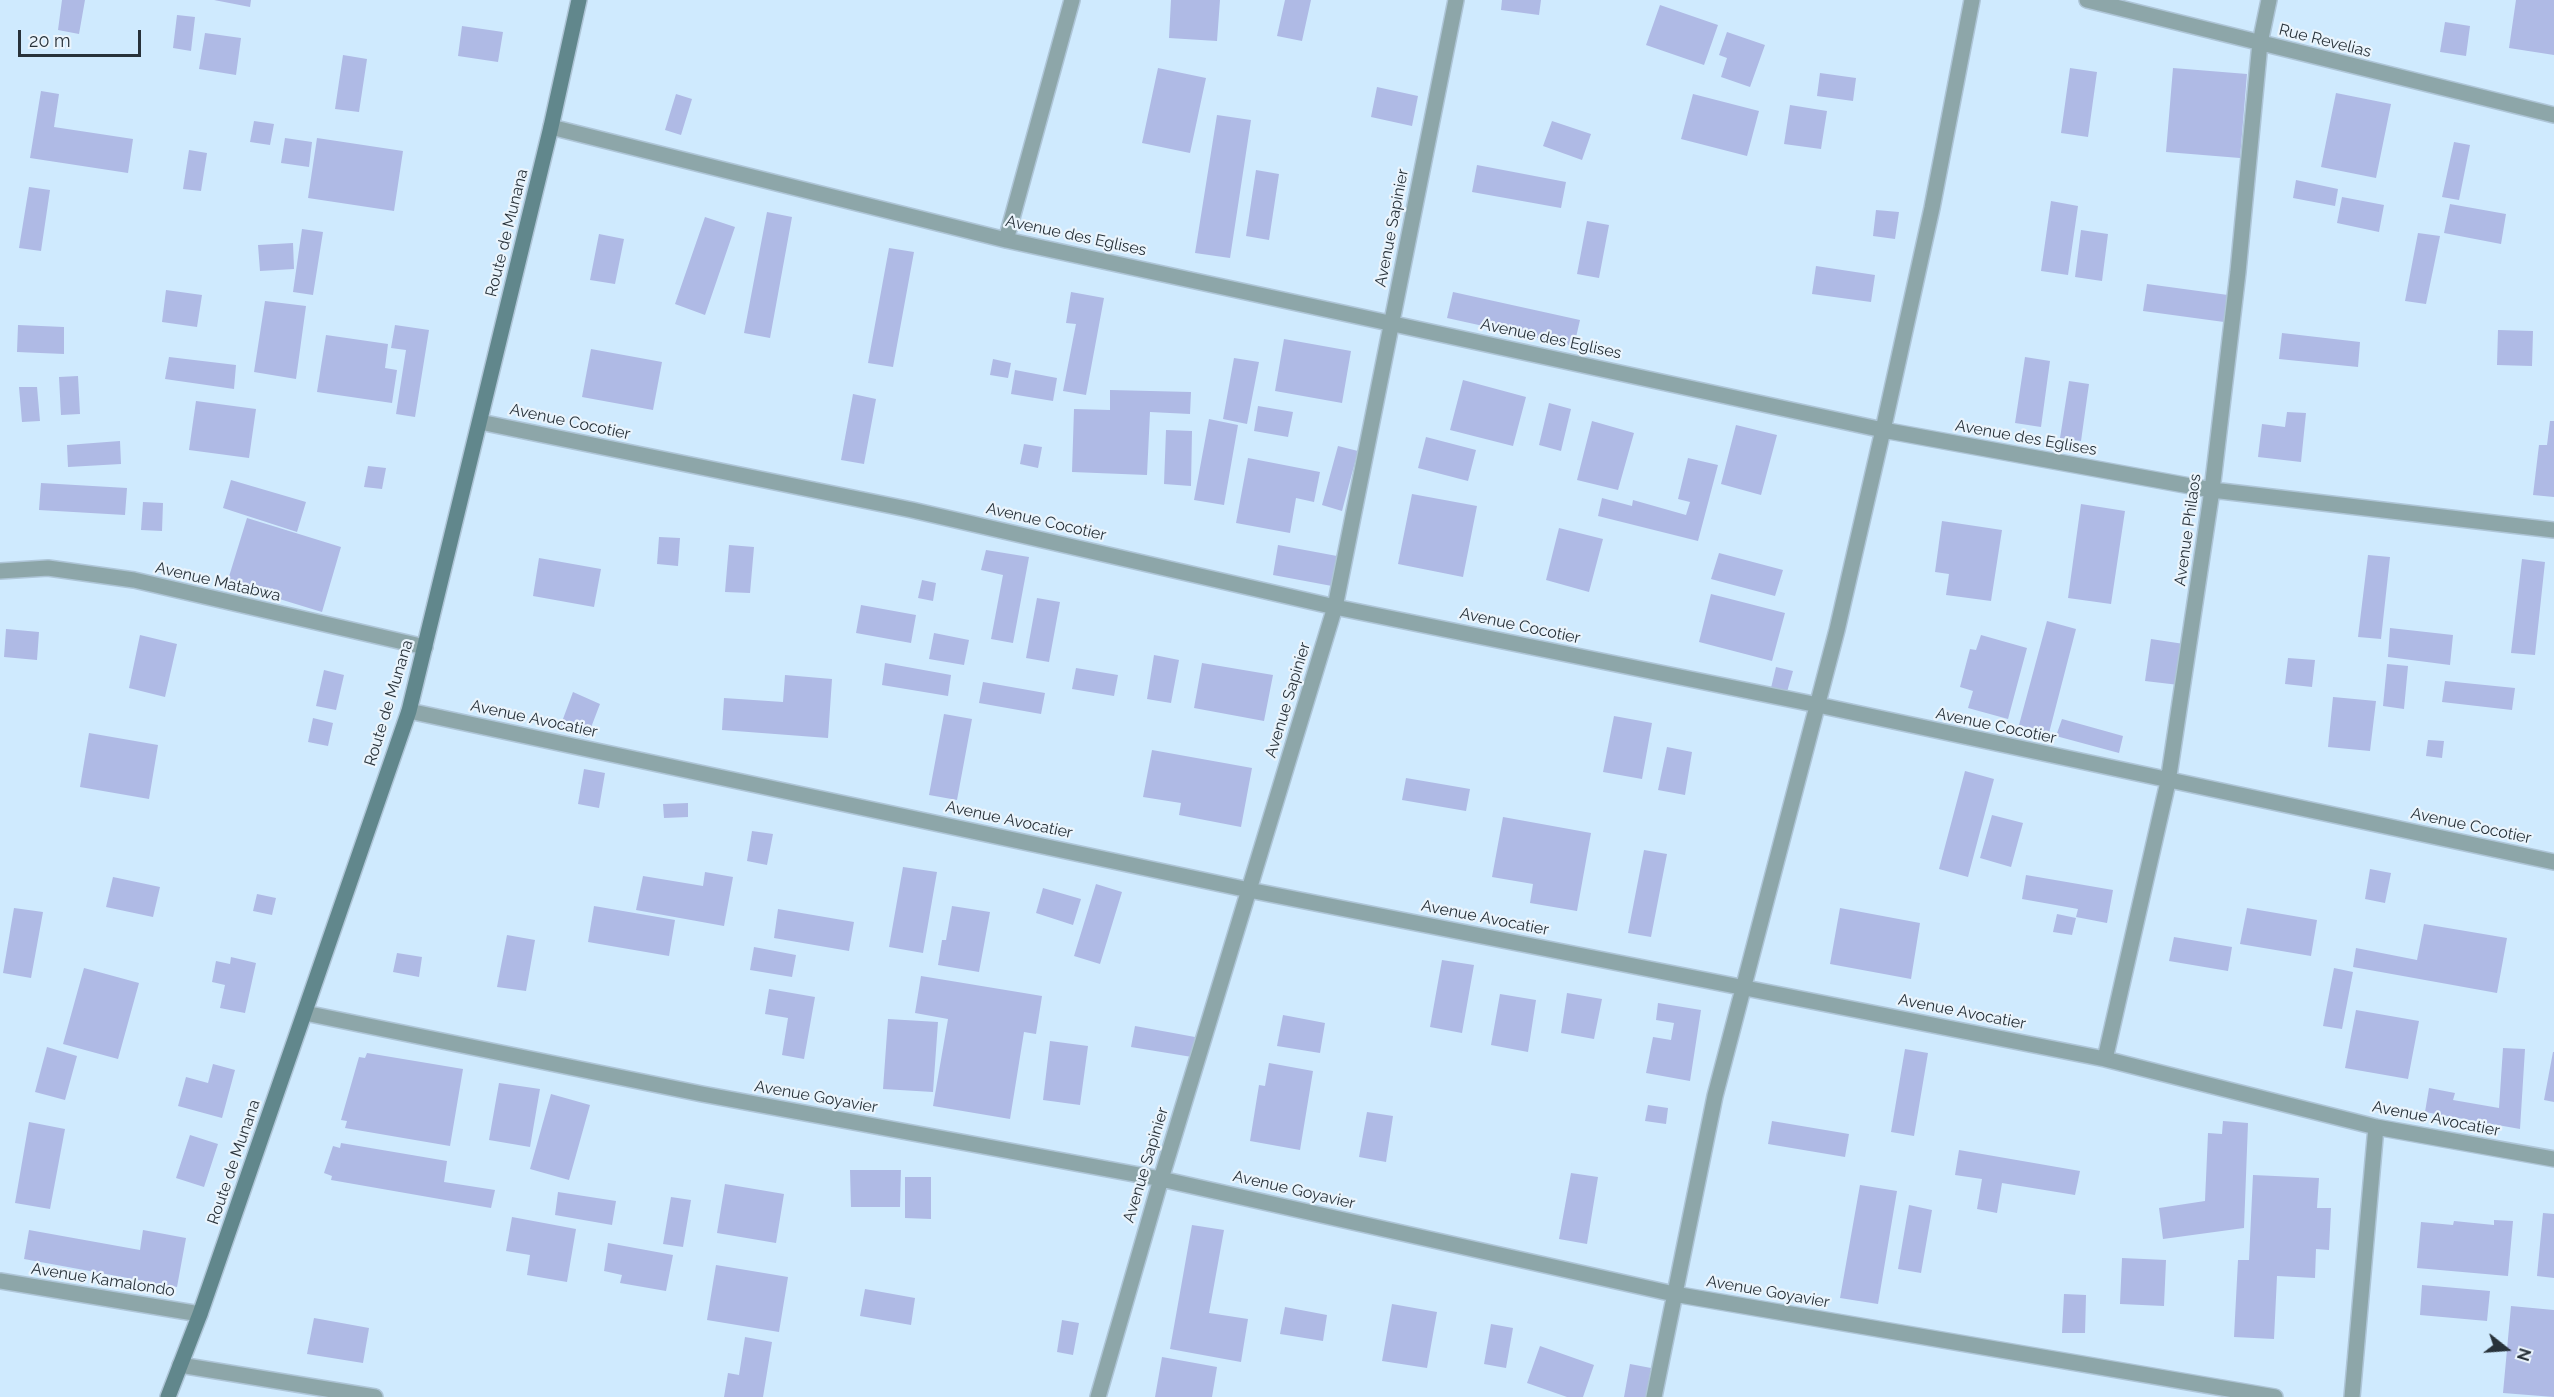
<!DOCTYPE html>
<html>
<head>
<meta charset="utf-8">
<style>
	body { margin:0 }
	#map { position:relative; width:2554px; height:1397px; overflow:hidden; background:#cfeafe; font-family:Raleway,sans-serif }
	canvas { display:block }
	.north { position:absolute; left:2476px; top:1319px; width:60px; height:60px; -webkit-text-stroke:4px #eaf4fc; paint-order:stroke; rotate:107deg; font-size:16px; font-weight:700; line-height:24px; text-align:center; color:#28323a }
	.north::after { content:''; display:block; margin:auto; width:21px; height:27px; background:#28323a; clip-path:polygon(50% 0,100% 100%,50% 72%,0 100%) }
	.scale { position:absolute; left:18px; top:30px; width:123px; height:27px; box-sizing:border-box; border:3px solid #28323a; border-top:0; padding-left:8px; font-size:18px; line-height:21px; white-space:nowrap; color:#28323a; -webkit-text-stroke:4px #eaf4fc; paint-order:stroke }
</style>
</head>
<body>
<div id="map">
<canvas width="2554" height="1397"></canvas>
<div class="north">N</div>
<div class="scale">20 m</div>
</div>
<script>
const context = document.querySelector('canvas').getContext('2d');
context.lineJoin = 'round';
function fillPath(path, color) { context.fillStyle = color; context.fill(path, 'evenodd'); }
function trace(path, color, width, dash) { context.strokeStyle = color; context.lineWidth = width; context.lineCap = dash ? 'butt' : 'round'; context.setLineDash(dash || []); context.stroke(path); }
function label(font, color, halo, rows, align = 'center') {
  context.font = font + ' Raleway,sans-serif'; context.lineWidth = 4.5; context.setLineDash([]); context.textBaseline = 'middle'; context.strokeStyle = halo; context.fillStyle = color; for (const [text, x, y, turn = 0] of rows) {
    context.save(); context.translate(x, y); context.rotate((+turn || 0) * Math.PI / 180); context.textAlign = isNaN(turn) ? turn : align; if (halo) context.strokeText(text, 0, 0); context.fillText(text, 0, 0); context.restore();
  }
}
const building = new Path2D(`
	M62,0H85L79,34L58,30Z
	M214,0H251L250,7Z
	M1171,0H1220L1217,41L1169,38Z
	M1285,0H1311L1302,41L1277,36Z
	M1502,0H1541L1539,15L1501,10Z
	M2516,0H2554V55L2509,48Z
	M1660,5L1718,25L1704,65L1646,45Z
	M177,15L195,17L191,51L173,48Z
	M2445,22L2470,26L2466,56L2440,52Z
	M462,26L503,32L498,62L458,56Z
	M1727,32L1765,45L1750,87L1721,77L1727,58L1719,55Z
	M205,33L241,38L236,75L199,69Z
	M343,55L367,59L359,112L335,109Z
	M1158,68L1206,78L1190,153L1142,143Z
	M2070,68L2097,72L2088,137L2061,133Z
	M2173,68L2247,74L2240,158L2166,152Z
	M1820,73L1856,78L1853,101L1817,96Z
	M1377,87L1418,96L1412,126L1371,117Z
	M41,91L59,94L54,127L133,139L128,173L30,158Z
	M2336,93L2391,104L2376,178L2321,167Z
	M676,94L692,99L681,135L665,130Z
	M1693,94L1759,111L1747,156L1681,139Z
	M1790,105L1827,111L1821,149L1784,144Z
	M1217,115L1251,120L1230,258L1195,253Z
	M254,121L274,124L270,145L250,142Z
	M1552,121L1591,134L1582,160L1543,146Z
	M285,138L312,142L309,167L281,163Z
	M317,138L403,151L394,211L308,198Z
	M2454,142L2470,145L2459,200L2442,197Z
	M189,150L207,153L201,191L183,189Z
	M1477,165L1566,182L1561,208L1472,192Z
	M1256,170L1279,174L1269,240L1246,236Z
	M2296,180L2338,189L2335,206L2293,198Z
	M29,187L50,190L41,251L19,248Z
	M2342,197L2384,205L2379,232L2337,223Z
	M2051,201L2078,206L2068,275L2041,271Z
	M2450,204L2506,214L2501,244L2444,233Z
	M1876,210L1899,212L1895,239L1873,236Z
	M767,212L792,217L770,338L744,333Z
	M705,217L735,227L705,315L675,304Z
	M1587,221L1609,225L1599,278L1577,274Z
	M302,229L323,232L313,295L293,292Z
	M2081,230L2108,234L2102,281L2075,277Z
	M2418,233L2440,236L2426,304L2405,301Z
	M599,234L624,239L615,284L590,280Z
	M293,243L294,269L260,271L258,245Z
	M889,248L914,252L893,367L868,363Z
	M1816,266L1875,275L1871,302L1812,294Z
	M2147,284L2228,295L2224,322L2143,311Z
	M166,290L202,295L197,327L162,322Z
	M1071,292L1104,298L1086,395L1063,391L1076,324L1066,323Z
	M1453,292L1580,320L1574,346L1447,318Z
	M265,301L306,306L296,379L254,372Z
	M18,325L64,327V354L17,352Z
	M395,325L429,330L415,417L396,414L406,350L391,348Z
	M2498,330L2533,331L2532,366L2497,365Z
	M2282,333L2360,342L2358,367L2279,359Z
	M326,335L388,344L385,368L397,370L392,403L317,392Z
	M1284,339L1351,351L1342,403L1275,391Z
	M591,349L662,362L653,410L582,397Z
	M169,357L236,365L234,389L165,379Z
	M2025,357L2050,361L2041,427L2015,423Z
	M1234,358L1259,362L1247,424L1223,419Z
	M993,359L1011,363L1008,378L990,375Z
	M1015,370L1057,378L1053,401L1011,394Z
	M78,376L80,414L61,415L59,377Z
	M1463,380L1526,397L1513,446L1450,430Z
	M2069,381L2089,384L2081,441L2060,438Z
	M19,387H37L40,421L22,422Z
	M1110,390L1191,392L1190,414L1150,412L1147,475L1072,472L1074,409L1110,410Z
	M853,394L876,399L864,464L841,460Z
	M196,401L256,409L249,458L189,450Z
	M1549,403L1571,409L1561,451L1539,445Z
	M1258,406L1293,412L1288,437L1254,431Z
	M2287,412L2306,413L2301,462L2258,457L2262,424L2285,427Z
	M1209,419L1238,425L1224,505L1194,500Z
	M1592,421L1634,433L1618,490L1577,480Z
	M2550,421H2554V497L2533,495L2539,445H2547Z
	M1736,425L1777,435L1761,495L1721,484Z
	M1166,430L1192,431L1191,486L1164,484Z
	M1426,437L1476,450L1468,481L1418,468Z
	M120,441L121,464L68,467L67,445Z
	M1024,444L1042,447L1038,468L1020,464Z
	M1338,446L1358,451L1342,511L1322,505Z
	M1248,458L1320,472L1314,502L1296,498L1290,533L1236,523Z
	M1688,458L1718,465L1698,541L1598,516L1602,498L1632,506L1633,500L1686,515L1690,502L1678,499Z
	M368,466L386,468L382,489L364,487Z
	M231,480L306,502L297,532L223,508Z
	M41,483L127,488L125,515L39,510Z
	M1412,494L1477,506L1463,577L1398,564Z
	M143,502L163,503L162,531L141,530Z
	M2081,504L2125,511L2111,604L2068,598Z
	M247,518L341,547L322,612L227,583Z
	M1942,521L2002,530L1991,601L1946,595L1949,574L1935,572Z
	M1559,528L1603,539L1589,592L1546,580Z
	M659,537L680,538L678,566L657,564Z
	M729,545L754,547L750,593L725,592Z
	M1278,545L1337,556L1332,586L1273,575Z
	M986,550L1029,557L1013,643L991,639L1003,575L981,570Z
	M1719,553L1783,570L1775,596L1711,579Z
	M2368,555L2390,557L2381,639L2358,637Z
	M539,558L601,569L594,607L533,596Z
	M2522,559L2545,562L2535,655L2511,653Z
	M922,580L936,583L933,601L918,598Z
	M1711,594L1785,613L1772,661L1699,642Z
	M1037,598L1060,602L1049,662L1026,658Z
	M861,605L916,615L911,643L856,633Z
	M2047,621L2076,629L2049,733L2019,725Z
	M2390,628L2453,635L2450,665L2388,657Z
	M6,629L39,632L37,660L4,657Z
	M934,633L969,640L964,665L929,659Z
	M140,635L177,644L165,697L129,688Z
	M1981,635L2027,648L2008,719L1968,708L1973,691L1960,687L1970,649L1976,650Z
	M2151,639L2184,644L2179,685L2145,681Z
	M1154,655L1179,660L1171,703L1147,699Z
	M2288,658L2315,660L2312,687L2285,684Z
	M885,663L951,675L948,696L882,685Z
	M1202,663L1273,675L1264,721L1194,708Z
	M2387,664L2408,666L2404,709L2383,706Z
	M1776,667L1793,671L1787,692L1771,688Z
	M1076,668L1118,675L1114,696L1072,689Z
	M324,670L344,675L336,710L316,706Z
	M785,675L832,679L828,738L722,730L724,698L783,702Z
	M2445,681L2515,688L2512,710L2442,702Z
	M983,682L1045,693L1041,714L979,703Z
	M573,692L600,704L587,738L560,727Z
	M2333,697L2376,701L2370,751L2328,747Z
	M944,714L972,719L957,800L929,795Z
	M1614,716L1652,723L1642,779L1603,772Z
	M313,718L333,723L328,746L308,742Z
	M2062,719L2123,736L2119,753L2056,736Z
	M89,733L158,745L149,799L80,787Z
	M2428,740L2444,741L2442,758L2426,756Z
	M1667,747L1692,752L1685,795L1658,790Z
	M1152,750L1252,768L1241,827L1179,815L1181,803L1143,797Z
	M584,769L605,773L599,808L578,804Z
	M1965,771L1994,779L1968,877L1939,869Z
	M1406,778L1470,789L1466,811L1402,800Z
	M688,803V817L664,818L663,804Z
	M1992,815L2023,823L2011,867L1980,858Z
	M1503,817L1591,833L1577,911L1530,903L1533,884L1492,877Z
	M752,831L773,834L767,865L747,861Z
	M1644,850L1667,854L1651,937L1628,933Z
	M903,867L937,872L923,953L889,947Z
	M2370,869L2391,873L2385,903L2365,899Z
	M705,872L733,877L724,926L636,910L643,876L703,886Z
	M2026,875L2113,890L2107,923L2076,917L2078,909L2022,899Z
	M113,877L160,887L153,917L106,907Z
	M1096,884L1122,892L1100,964L1074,956Z
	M1043,888L1081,899L1073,925L1036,913Z
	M257,894L276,898L272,915L253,911Z
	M594,906L675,920L669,956L588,942Z
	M952,906L990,912L979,972L938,965L942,940H946Z
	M14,908L43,912L31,978L3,973Z
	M1840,908L1920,923L1911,979L1830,964Z
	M2247,908L2317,920L2311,956L2240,944Z
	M778,909L854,922L849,951L774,938Z
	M2057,914L2076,918L2072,935L2053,932Z
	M2424,924L2507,938L2497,993L2353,967L2356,948L2417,960Z
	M507,935L535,940L526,991L497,987Z
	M2174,937L2232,947L2228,971L2169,961Z
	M754,947L796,955L792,977L750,970Z
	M397,953L422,957L419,977L393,972Z
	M231,957L256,963L245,1013L220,1008L225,985L212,982L216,961L230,964Z
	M1442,960L1474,965L1462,1033L1430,1027Z
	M84,968L139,983L118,1059L63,1044Z
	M2334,968L2353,972L2342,1029L2323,1026Z
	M921,976L1042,996L1036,1034L1024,1032L1010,1119L933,1106L948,1019L915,1013Z
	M769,989L815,997L804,1059L782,1055L788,1018L765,1014Z
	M1567,993L1602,999L1594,1039L1561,1033Z
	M1500,994L1536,1000L1528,1052L1491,1045Z
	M1658,1003L1701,1010L1690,1081L1646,1073L1653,1037L1671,1040L1674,1023L1656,1020Z
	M2356,1010L2419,1021L2408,1079L2345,1068Z
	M1283,1015L1325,1023L1320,1053L1277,1046Z
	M888,1019L938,1022L933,1092L883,1089Z
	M1135,1026L1195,1037L1192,1057L1131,1047Z
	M1050,1041L1088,1046L1080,1105L1043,1100Z
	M47,1047L77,1056L65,1100L35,1092Z
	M2503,1048L2525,1049L2520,1129L2425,1112L2429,1088L2455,1093L2453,1100L2499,1108Z
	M1905,1049L1928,1053L1914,1136L1891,1132Z
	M2553,1052H2554V1102L2544,1100Z
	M367,1053L463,1069L450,1146L345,1128L347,1121L341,1120L359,1057L365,1058Z
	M1269,1063L1313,1071L1300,1150L1250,1141L1259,1085L1265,1086Z
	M213,1064L235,1070L222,1118L178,1106L186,1077L208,1083Z
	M499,1083L540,1089L530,1147L489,1140Z
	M551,1094L590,1105L569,1180L530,1169Z
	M1648,1105L1668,1108L1666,1124L1645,1121Z
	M1367,1112L1393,1116L1386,1162L1359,1157Z
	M1772,1121L1849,1134L1845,1157L1768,1144Z
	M2223,1121L2248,1123L2244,1228L2163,1239L2159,1208L2205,1201L2208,1133L2222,1134Z
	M29,1122L65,1129L50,1209L15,1203Z
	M190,1135L218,1144L204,1187L176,1178Z
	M341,1143L447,1161L444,1182L495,1190L491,1208L331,1180L332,1176L324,1173L333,1146L340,1148Z
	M1959,1150L2080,1171L2075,1195L2002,1183L1997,1213L1977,1209L1982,1179L1955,1175Z
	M850,1170H901L900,1207H851Z
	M1571,1173L1598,1177L1587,1244L1559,1239Z
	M2253,1175L2319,1178L2317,1208H2331L2329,1250L2316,1249L2315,1278L2277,1276L2274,1339L2234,1337L2238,1260H2249Z
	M905,1177H931V1219L905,1218Z
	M725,1184L784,1194L776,1243L717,1233Z
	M1860,1185L1897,1191L1878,1304L1840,1298Z
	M558,1192L616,1201L612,1225L555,1215Z
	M671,1197L691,1200L683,1247L663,1244Z
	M1909,1205L1932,1210L1921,1273L1898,1269Z
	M2543,1213L2554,1214V1278L2537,1276Z
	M512,1217L576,1229L567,1282L527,1275L530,1255L506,1251Z
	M2494,1220L2513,1221L2508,1276L2417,1268L2421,1222L2453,1225L2454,1221L2494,1225Z
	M1192,1225L1224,1230L1209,1313L1248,1319L1241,1362L1170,1349Z
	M29,1230L140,1250L143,1230L186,1238L177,1287L24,1259Z
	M608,1243L673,1255L666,1291L620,1283L622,1275L604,1271Z
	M2122,1258L2166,1260L2164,1306L2120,1304Z
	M716,1265L788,1277L779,1332L707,1320Z
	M2422,1285L2490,1291L2487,1321L2420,1315Z
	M865,1289L915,1298L911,1325L860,1316Z
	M2064,1294L2086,1295L2085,1333H2062Z
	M1392,1304L1437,1312L1427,1368L1382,1361Z
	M2511,1306L2554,1310V1397L2503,1393Z
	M1285,1307L1327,1315L1323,1341L1280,1334Z
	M314,1318L369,1328L363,1363L307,1354Z
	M1062,1320L1079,1323L1073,1355L1057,1352Z
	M1491,1324L1513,1328L1506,1368L1484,1364Z
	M745,1337L772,1342L763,1397H724L728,1373L739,1375Z
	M1540,1346L1594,1365L1583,1397H1567L1527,1383Z
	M1162,1357L1217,1367L1212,1397H1155Z
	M1630,1364L1651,1368L1646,1397H1624Z`);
const minor = new Path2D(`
	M2087,0L2554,115
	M551,127L1006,240L1883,430L2212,490L2554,530
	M1006,240L1072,0
	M480,422L912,510L1335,607L1818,705L2554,862
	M0,571L48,568L134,580L425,647
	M409,711L1249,890L2105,1059L2376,1127L2554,1159
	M305,1013L702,1094L1161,1179L1674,1294L2275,1397
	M2105,1059L2168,782L2212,490L2238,272L2260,43L2269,0
	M0,1281L200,1314
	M180,1365L375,1397
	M1098,1397L1161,1179L1335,607L1456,0
	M1654,1397L1715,1096L1837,630L1883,430L1932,208L1972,0
	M2352,1397L2376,1127`);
const secondary = new Path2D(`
	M168,1397L200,1314L409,711L551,127L579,0`);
const streetNames = [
	["Rue Revelias",2325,41,14],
	["Avenue Sapinier",1392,228,-79],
	["Route de Munana",507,233,-76],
	["Avenue des Eglises",1076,236,12],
	["Avenue des Eglises",1551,339,12],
	["Avenue Cocotier",570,422,12],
	["Avenue des Eglises",2026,438,10],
	["Avenue Cocotier",1046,522,13],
	["Avenue Philaos",2188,530,-82],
	["Avenue Matabwa",218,582,13],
	["Avenue Cocotier",1520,626,12],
	["Avenue Sapinier",1288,700,-73],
	["Route de Munana",389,703,-73],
	["Avenue Avocatier",534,719,12],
	["Avenue Cocotier",1996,726,12],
	["Avenue Avocatier",1009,820,12],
	["Avenue Cocotier",2471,826,12],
	["Avenue Avocatier",1485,918,11],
	["Avenue Avocatier",1962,1012,11],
	["Avenue Goyavier",816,1097,10],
	["Avenue Avocatier",2436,1119,11],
	["Route de Munana",234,1162,-71],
	["Avenue Sapinier",1146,1165,-73],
	["Avenue Goyavier",1294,1190,13],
	["Avenue Kamalondo",103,1280,9],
	["Avenue Goyavier",1768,1292,10]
];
fillPath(building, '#afbae5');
trace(minor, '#aec5d7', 18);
trace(secondary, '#aec5d7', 18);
trace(minor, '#8da6a9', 15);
trace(secondary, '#61878c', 15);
label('16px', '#28323a', '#eaf4fc', streetNames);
</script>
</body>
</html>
